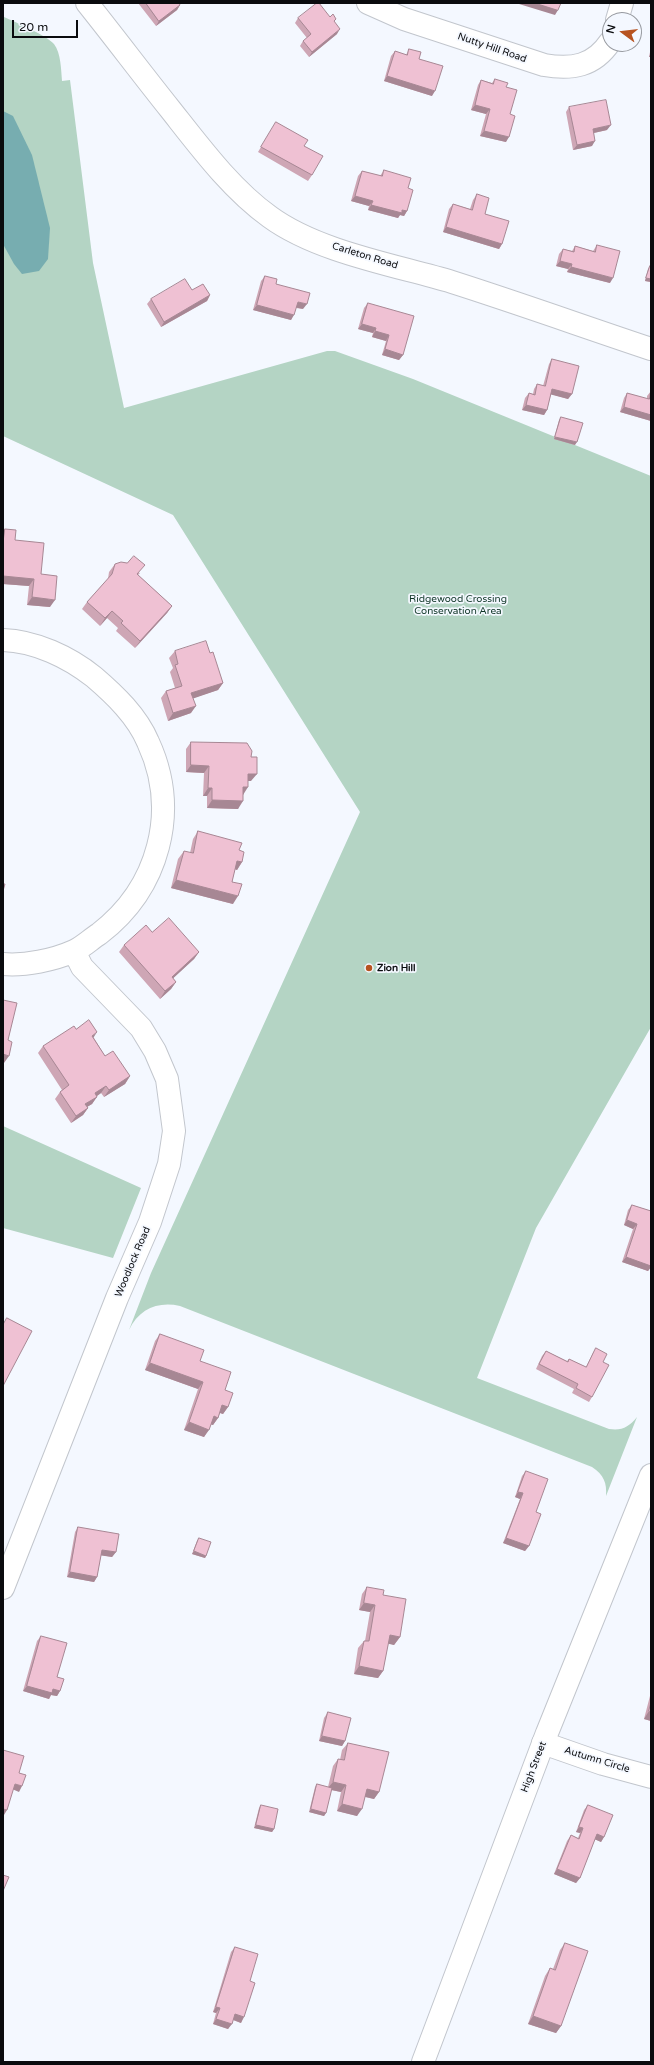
<!DOCTYPE html>
<html>
<head>
<meta charset="utf-8">
<style>
	body { margin:0 }
	#map { position:relative; width:654px; height:2065px; overflow:hidden; background:#f4f8ff; font-family:"Varela Round",sans-serif }
	canvas { display:block }
	.frame { position:absolute; inset:0; border:4px solid #0a0b0e; pointer-events:none }
	.north { position:absolute; left:602px; top:12px; width:40px; height:40px; box-sizing:border-box; background:#f4f8ff; border:1px solid #96999f; border-radius:50%; rotate:285deg; font-size:11px; font-weight:700; line-height:16px; text-align:center; color:#0a0b0e }
	.north::after { content:''; display:block; margin:auto; width:14px; height:18px; background:#b75320; clip-path:polygon(50% 0,100% 100%,50% 72%,0 100%) }
	.scale { position:absolute; left:12px; top:20px; width:66px; height:18px; box-sizing:border-box; border:2px solid #0a0b0e; border-top:0; padding-left:5px; font-size:12px; line-height:14px; white-space:nowrap; color:#0a0b0e; -webkit-text-stroke:3px #f4f8ff; paint-order:stroke }
</style>
</head>
<body>
<div id="map">
<canvas width="654" height="2065"></canvas>
<div class="frame"></div>
<div class="north">N</div>
<div class="scale">20 m</div>
</div>
<script>
const context = document.querySelector('canvas').getContext('2d');
context.lineJoin = 'round';
function fillPath(path, color) { context.fillStyle = color; context.fill(path, 'evenodd'); }
function trace(path, color, width, dash) { context.strokeStyle = color; context.lineWidth = width; context.lineCap = dash ? 'butt' : 'round'; context.setLineDash(dash || []); context.stroke(path); }
function label(font, color, halo, rows, align = 'center') {
  context.font = font + ' "Varela Round",sans-serif'; context.lineWidth = 3.5; context.setLineDash([]); context.textBaseline = 'middle'; context.strokeStyle = halo; context.fillStyle = color; for (const [text, x, y, turn = 0] of rows) {
    context.save(); context.translate(x, y); context.rotate((+turn || 0) * Math.PI / 180); context.textAlign = isNaN(turn) ? turn : align; if (halo) context.strokeText(text, 0, 0); context.fillText(text, 0, 0); context.restore();
  }
}
const green = new Path2D(`
	M4,17C15,22 46,35 54,44C61,53 61,70 62,81L70,80L93,263L124,408L327,351H335L413,379L651,476V1027L536,1228L477,1378L609,1429C622,1431 629,1427 637,1417L606,1496C607,1483 604,1475 592,1467L180,1306C158,1301 139,1309 129,1330L151,1273L360,812L173,515L3,436Z
	M3,1126L141,1188L113,1258L3,1228Z`);
const water = new Path2D(`
	M3,111L13,116L32,155L50,228L48,259L39,271L22,274L14,264L3,244Z`);
const minor = new Path2D(`
	M87,3C115,38 142,74 170,109C200,147 231,189 270,217C318,252 395,265 452,282C518,303 585,327 651,349
	M368,3L404,19L544,65C572,70 594,66 610,42
	M617,20L622,3
	M3,640C35,641 69,657 94,677C115,695 137,716 148,742C180,811 159,888 99,934C91,939 83,947 74,951C54,960 25,966 3,964
	M3,1588L117,1298L150,1222L169,1164L174,1131L167,1079L155,1051L141,1028L82,967L74,951
	M543,1743L603,1764L651,1777`);
const secondary = new Path2D(`
	M423,2062L547,1733L651,1475`);
const wall = new Path2D(`
	M138,3H179L180,5L177,10L156,26Z
	M330,17L336,19L334,22L337,34L309,57L300,46L303,41L307,38L295,23L298,18Z
	M651,47V57H649Z
	M409,49L419,59L432,96L384,81L391,56L395,51L406,55Z
	M495,79L506,87L510,114L506,142L480,136L486,114L471,110L478,85L481,80L492,83Z
	M569,107L607,130L594,133L592,146L573,150L566,112Z
	M276,122L304,146L312,175L308,181L258,152Z
	M384,170L408,188L407,211L404,216L400,215L398,218L368,210L369,206L351,201L358,176L362,171L380,176Z
	M477,194L485,214L502,244L499,249L443,232L449,209L453,204L470,209L473,200Z
	M597,245L610,283L567,272L568,269L556,266L559,254L563,249L572,251L575,246L593,251Z
	M650,266L651,267V282L645,281L648,269Z
	M265,276L276,284L303,309L296,308L291,320L253,310L261,281Z
	M192,290L210,295L207,301L161,327L147,304L151,299Z
	M368,303L403,355L399,360L382,355L386,341L372,337L373,333L358,329L364,308Z
	M552,359L572,394L568,399L551,394L547,410L544,415L522,410L525,398L529,393L533,394L534,389L537,384L543,386L549,364Z
	M651,391V421L620,412L624,398L627,393L647,399V396Z
	M561,417L575,445L554,439L559,420Z
	M5,529L15,540L41,574L50,607L27,605L29,586L3,584V532Z
	M115,564L140,573L138,575L172,606L167,613L135,648L116,631L118,628L107,618L100,626L82,609L87,602L108,579L109,572Z
	M175,651L210,653L223,683L218,690L193,698L191,713L168,721L161,698L166,691L175,688L170,672L173,668L169,658Z
	M191,742L251,781H248L238,809L207,808V796H203L204,773L186,772V749Z
	M198,831L239,850L242,862L237,870L235,869L232,882L233,904L171,888L178,859L184,851L190,853L193,839Z
	M152,932L199,952L194,959L173,978L176,982L171,989L160,999L119,952L124,945Z
	M76,1029L94,1038L105,1056L130,1076L125,1084L104,1097L101,1093L97,1096L92,1104L87,1107L88,1108L83,1115L71,1123L55,1099L60,1092L62,1090L38,1053L43,1046Z
	M632,1205L651,1211V1267L648,1271L622,1262L633,1229L624,1225L628,1210Z
	M160,1334L200,1361L225,1390L228,1407L223,1414L220,1413L218,1418L213,1425L211,1424L204,1437L184,1430L198,1389L145,1370L155,1341Z
	M596,1348L603,1362L592,1397L589,1402L572,1393L574,1389L536,1369L542,1356L546,1351L567,1361L569,1359L586,1367L593,1353Z
	M526,1471L529,1546L525,1551L503,1543L520,1499L515,1497L522,1476Z
	M78,1527L116,1552L112,1557L101,1555L97,1577L94,1582L67,1577L75,1532Z
	M199,1538L206,1556L205,1558L192,1554L197,1541Z
	M367,1587L383,1595L400,1637L394,1645L388,1643L383,1671L378,1678L354,1674L358,1648L364,1641H365L370,1612L359,1610L362,1594Z
	M41,1636L57,1677L60,1691L57,1696L51,1695L49,1699L23,1691L37,1641Z
	M651,1692V1721L644,1719Z
	M328,1712L345,1741L342,1746L319,1741L324,1718Z
	M348,1743L379,1792L374,1799L365,1797L357,1816L337,1811L341,1792L331,1790L326,1813L324,1816L309,1812L315,1787L317,1784L328,1787L333,1766L338,1759L340,1760L342,1750Z
	M261,1805L274,1829L272,1832L254,1828L259,1808Z
	M588,1805L604,1837L601,1842L595,1839L580,1878L576,1883L554,1874L567,1841L571,1835L578,1838L580,1833L576,1832L584,1810Z
	M565,1943L561,2026L556,2033L528,2024L545,1976L550,1968L553,1969L560,1950Z
	M235,1947L250,1981L241,2023L233,2020L228,2029L213,2024L216,2013L213,2012L231,1952Z`);
const shadedWall = new Path2D(`
	M520,3H535L558,10L555,15L519,4Z
	M180,5L177,10L156,26L159,21Z
	M340,29L337,34L309,57L312,52Z
	M651,53V57H649Z
	M387,76L435,91L432,96L384,81Z
	M475,105L490,109L486,114L471,110Z
	M611,125L607,130L589,134L593,129Z
	M484,131L509,137L506,142L480,136Z
	M595,141L592,146L573,150L577,145Z
	M355,196L373,201L369,206L351,201Z
	M371,205L402,210L407,211L404,216L400,215L398,218L368,210Z
	M446,227L502,244L499,249L443,232Z
	M560,261L572,264L568,269L556,266Z
	M571,267L613,278L610,283L567,272Z
	M646,278L651,279V282L645,281Z
	M210,295L207,301L161,327L164,322Z
	M298,302L307,304L303,309L294,307Z
	M257,305L294,315L291,320L253,310Z
	M362,324L376,328L373,333L358,329Z
	M375,331L389,335L386,341L372,337Z
	M385,349L403,355L399,360L382,355Z
	M552,389L572,394L568,399L549,394Z
	M526,405L547,410L544,415L522,410Z
	M624,407L651,415V421L620,412Z
	M555,437L577,442L575,445L554,439Z
	M3,576L34,579L29,586L3,584Z
	M32,597L55,600L50,607L27,605Z
	M172,606L167,613L135,648L140,641Z
	M112,611L107,618L100,626L105,618Z
	M223,683L218,690L186,701L191,693Z
	M196,706L191,713L168,721L173,713Z
	M191,765L209,766L204,773L186,772Z
	M248,774H257L251,781H243Z
	M243,787H248L243,795Z
	M208,788H212L207,796H203Z
	M212,800L243,801L238,809L207,808Z
	M237,861L242,862L237,870L232,868Z
	M176,880L238,896L233,904L171,888Z
	M199,952L194,959L167,984L172,977Z
	M176,982L171,989L160,999L165,991Z
	M97,1032L92,1040V1036Z
	M3,1054L9,1056L4,1063H3Z
	M130,1076L125,1084L104,1097L109,1090Z
	M106,1086L101,1093L90,1101L95,1093Z
	M97,1097L92,1104L80,1111L85,1104Z
	M88,1108L83,1115L71,1123L76,1116Z
	M627,1220L637,1224L633,1229L624,1225Z
	M626,1257L651,1266V1267L648,1271L622,1262Z
	M150,1363L203,1382L198,1389L145,1370Z
	M222,1405L228,1407L223,1414L217,1412Z
	M214,1416L218,1418L213,1425L209,1424Z
	M189,1422L209,1430L204,1437L184,1430Z
	M518,1492L523,1493L520,1499L515,1497Z
	M506,1538L529,1546L525,1551L503,1543Z
	M102,1550L116,1552L112,1557L98,1555Z
	M194,1551L206,1556L205,1558L192,1554Z
	M70,1572L97,1577L94,1582L67,1577Z
	M364,1603L375,1605L370,1612L359,1610Z
	M390,1635L400,1637L394,1645L385,1643Z
	M359,1666L383,1671L378,1678L354,1674Z
	M27,1686L53,1689L60,1691L57,1696L51,1695L49,1699L23,1691Z
	M649,1711L651,1712V1721L644,1719Z
	M322,1736L345,1741L342,1746L319,1741Z
	M333,1782L346,1785L341,1792L327,1789Z
	M15,1784L22,1786L19,1792L12,1789Z
	M367,1789L379,1792L374,1799L362,1796Z
	M342,1804L362,1809L357,1816L337,1811Z
	M3,1809L7,1810L4,1815H3Z
	M311,1809L326,1813L324,1816L309,1812Z
	M256,1825L274,1829L272,1832L254,1828Z
	M579,1827L583,1828L580,1833L576,1832Z
	M597,1834L604,1837L601,1842L594,1839Z
	M557,1869L580,1878L576,1883L554,1874Z
	M216,2007L220,2008L216,2013L213,2012Z
	M235,2014L244,2017L241,2023L231,2019Z
	M533,2016L561,2026L556,2033L528,2024Z
	M216,2019L232,2024L228,2029L213,2024Z`);
const building = new Path2D(`
	M146,3H179L180,5L159,21Z
	M317,3H319L330,17L333,14L336,19L334,21L340,29L312,52L303,41L311,34L298,18Z
	M535,3H561L558,10Z
	M409,49L421,52L419,59L443,66L435,91L387,76L395,51L407,55Z
	M495,79L508,83L506,87L517,90L510,114L515,116L509,137L484,131L490,109L475,105L481,80L493,84Z
	M606,100L611,125L593,129L595,141L577,145L569,107Z
	M276,122L308,140L304,146L323,156L312,175L261,147Z
	M384,170L411,178L408,188L413,190L407,211L402,210V213L371,205L373,201L355,196L362,171L382,176Z
	M477,194L489,198L485,214L509,221L502,244L446,227L453,204L472,210Z
	M597,245L620,251L613,278L571,267L572,264L560,261L563,249L574,252L575,246L595,252Z
	M650,266L651,267V279L646,278Z
	M265,276L277,279L276,284L310,293L307,304L298,302L294,315L257,305Z
	M185,279L192,290L203,284L210,295L164,322L151,299Z
	M368,303L414,316L403,355L385,349L389,335L375,331L376,328L362,324Z
	M552,359L579,366L572,394L552,389L547,410L526,405L529,393L535,395L537,384L545,386Z
	M651,391V415L624,407L627,393L649,399Z
	M561,417L583,423L577,442L555,437Z
	M5,529L16,530L15,540L44,543L41,574L57,576L55,600L32,597L34,579L3,576V543Z
	M134,556L145,565L137,574L172,606L140,641L121,623L123,621L112,611L105,618L87,602L112,574L115,564L121,562L127,563Z
	M206,641L210,653L213,652L223,683L191,693L196,706L173,713L166,691L182,686L175,665L178,664L175,651Z
	M191,742L247,743L252,751L251,757H257V774H248V787H243V801L212,800V788H208L209,766L191,765Z
	M198,831L242,843L239,850L244,852L242,862L237,861L232,882L242,884L238,896L176,880L184,851L193,853Z
	M3,884H5L3,891Z
	M169,918L199,952L172,977L176,982L165,991L124,945L146,925L152,932Z
	M3,1000L17,1003L8,1040L12,1042L9,1056L3,1054V1055Z
	M89,1020L97,1032L92,1036L105,1056L113,1051L130,1076L109,1090L106,1086L95,1093L97,1097L85,1104L88,1108L76,1116L60,1092L69,1085L43,1046L74,1026L76,1029Z
	M632,1205L651,1211V1266L626,1257L637,1224L627,1220Z
	M7,1318L32,1331L3,1386V1325Z
	M160,1334L204,1350L200,1361L231,1372L225,1390L233,1393L228,1407L222,1405L218,1418L214,1416L209,1430L189,1422L203,1382L150,1363Z
	M596,1348L607,1354L603,1362L609,1365L592,1397L576,1388L578,1384L539,1364L546,1351L568,1362L569,1359L586,1367Z
	M526,1471L548,1479L536,1512L541,1514L529,1546L506,1538L523,1493L518,1492Z
	M78,1527L119,1534L116,1552L102,1550L97,1577L70,1572Z
	M199,1538L211,1542L206,1556L194,1551Z
	M367,1587L384,1590L383,1595L406,1599L400,1637L390,1635L383,1671L359,1666L364,1641H369L375,1605L364,1603Z
	M41,1636L67,1643L57,1677L64,1679L60,1691L53,1689L52,1693L27,1686Z
	M651,1703V1712L649,1711Z
	M328,1712L351,1718L345,1741L322,1736Z
	M348,1743L389,1752L379,1792L367,1789L362,1809L342,1804L346,1785L333,1782L338,1759L344,1760Z
	M3,1750L24,1756L19,1773L26,1775L22,1786L15,1784L7,1810L3,1809Z
	M317,1784L332,1788L326,1813L311,1809Z
	M261,1805L278,1809L274,1829L256,1825Z
	M588,1805L613,1815L604,1837L597,1834L580,1878L557,1869L571,1835L579,1839L583,1828L579,1827Z
	M3,1875L9,1877L3,1891Z
	M565,1943L588,1951L561,2026L533,2016L550,1968L555,1970Z
	M235,1947L258,1954L250,1981L255,1983L244,2017L235,2014L232,2024L216,2019L220,2008L216,2007Z`);
const markers = [
	[369,968,4,"#b75320"]
];
const streetNames = [
	["Nutty Hill Road",492,48,19],
	["Carleton Road",365,256,17],
	["Woodlock Road",133,1262,-67],
	["Autumn Circle",597,1760,17],
	["High Street",534,1767,-69]
];
const parkNames = [
	["Ridgewood Crossing",458,599],
	["Conservation Area",458,611]
];
const poiNames = [
	["Zion Hill",377,968]
];
fillPath(green, '#b4d4c4');
fillPath(water, '#77adb0');
trace(minor, '#c2c6cd', 24);
trace(secondary, '#c2c6cd', 24);
trace(minor, '#fff', 22);
trace(secondary, '#fff', 22);
fillPath(wall, '#cea6b5');
fillPath(shadedWall, '#a78794');
fillPath(building, '#efc1d3');
trace(building, '#a78794', 1);
for (const [x, y, r, color] of markers) { const dot = new Path2D(); dot.arc(x, y, r, 0, 2 * Math.PI); context.fillStyle = color; context.fill(dot); trace(dot, '#f4f8ff', 1.5); }
label('10px', '#0a0b0e', '#f4f8ff', streetNames);
label('10px', '#0d3425', '#f4f8ff', parkNames);
label('bold 10px', '#0a0b0e', '#f4f8ff', poiNames, 'left');
</script>
</body>
</html>
